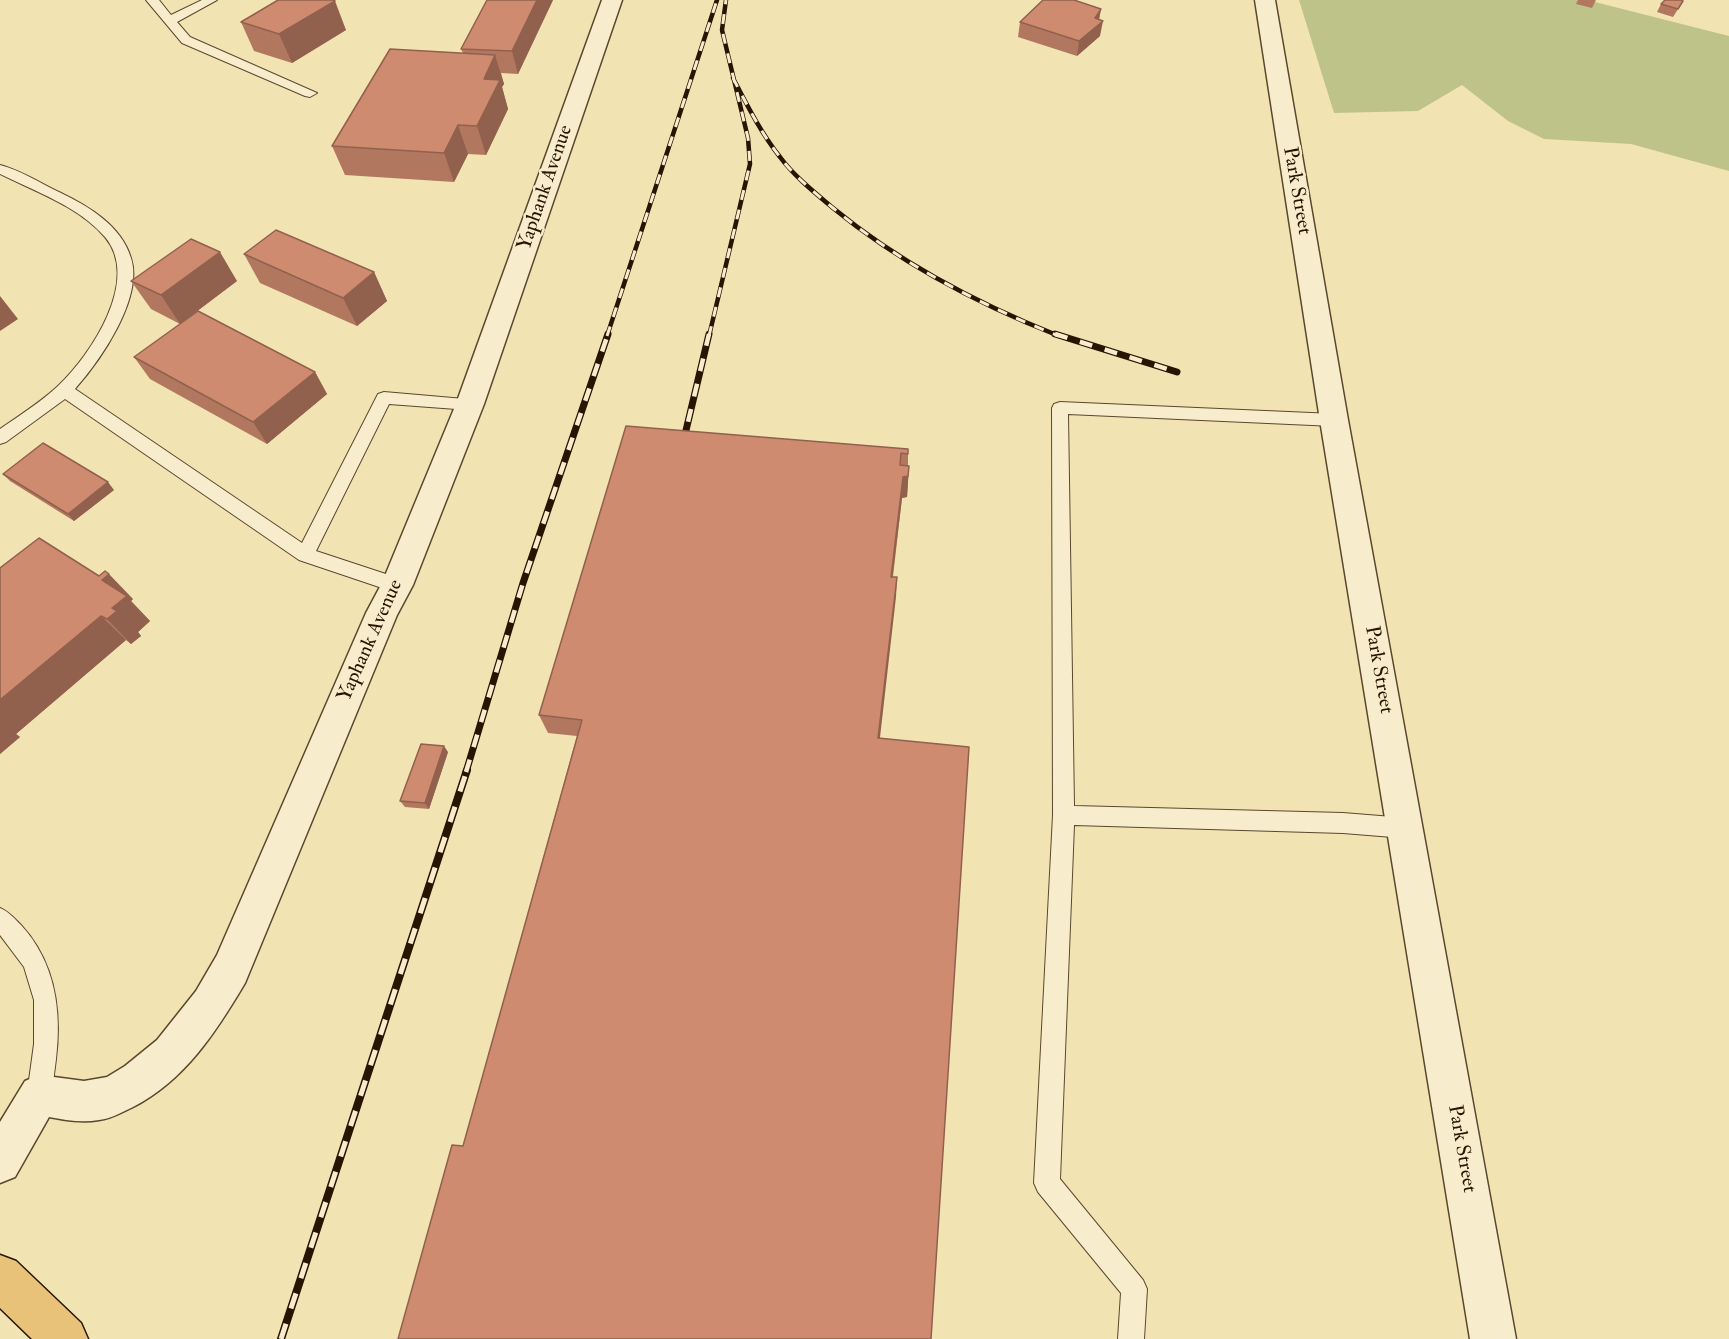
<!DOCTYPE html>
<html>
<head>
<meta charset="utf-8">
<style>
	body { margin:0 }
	canvas { display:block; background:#f2e3b2 }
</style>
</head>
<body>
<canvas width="1729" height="1339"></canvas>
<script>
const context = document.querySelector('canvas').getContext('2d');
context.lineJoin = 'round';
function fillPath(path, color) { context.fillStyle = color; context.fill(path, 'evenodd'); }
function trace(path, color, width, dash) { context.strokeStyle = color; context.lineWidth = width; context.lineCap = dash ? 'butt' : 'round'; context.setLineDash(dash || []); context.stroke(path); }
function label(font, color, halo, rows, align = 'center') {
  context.font = font + ' "IM FELL Double Pica",serif'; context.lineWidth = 5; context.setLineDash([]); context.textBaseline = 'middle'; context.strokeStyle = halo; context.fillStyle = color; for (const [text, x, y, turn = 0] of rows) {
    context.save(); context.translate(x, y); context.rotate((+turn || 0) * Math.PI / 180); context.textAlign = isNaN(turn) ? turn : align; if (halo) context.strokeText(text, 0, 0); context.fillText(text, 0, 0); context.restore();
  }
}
const green = new Path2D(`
	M1299,0H1587L1729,36V171L1631,144L1544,139L1508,121L1462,85L1418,111L1334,113Z`);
const service = new Path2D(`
	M146,0H159L171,15L202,0H217L177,22L190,37L317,93L310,97L305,96L182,43Z
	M0,165C20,170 40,183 59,192C88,206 121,225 131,258C144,298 100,361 75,389L302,543L378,394L384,392L476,400L478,404L476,408L470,410L389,404L316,551L404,580L406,585L404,590L397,593L299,560L65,399L6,442L0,444V429C20,415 41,402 58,386C91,355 141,280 105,237C78,206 36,192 0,174Z
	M1060,402L1334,414L1340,416L1342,420L1340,424L1334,426L1068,414L1074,806L1343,813L1405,818L1413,821L1416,828L1413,835L1405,838L1343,833L1074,825L1060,1179L1143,1280L1147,1289L1144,1339H1118L1121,1293L1038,1192L1034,1183L1053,815L1052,408L1054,404Z
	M0,908C9,912 14,918 21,925C55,962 62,1010 56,1059C54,1074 53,1089 48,1104L39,1107L30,1104L27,1095L34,1044V1000L24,967L0,935Z`);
const minor = new Path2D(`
	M602,0H622L484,404L413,585L397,615L245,983C216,1032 185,1080 133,1107C122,1112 111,1119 99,1120C82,1123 65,1120 49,1117L15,1177L0,1183V1122L25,1081L39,1075L84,1081L107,1077L125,1066L157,1040L196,991L217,955L366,613L382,583L456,404Z
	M1255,0H1275L1348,420L1516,1339H1470L1320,420Z`);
const primary = new Path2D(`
	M0,1255L16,1261L81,1323L88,1339H32L0,1308Z`);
const railFar2 = new Path2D(`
	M733,78C747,105 761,133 780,157C794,176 814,192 833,208C900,263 978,304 1059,336
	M607,336L717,0
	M709,336L750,164L748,138L722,30L726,0`);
const railFar1 = new Path2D(`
	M1055,334L1177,372
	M682,447L709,334
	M466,772L523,583L608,334`);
const rail = new Path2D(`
	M281,1339L467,770`);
const wall = new Path2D(`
	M553,0L518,74L501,73L504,84L502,87L508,109L486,155L468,154L454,182L345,175L332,146L463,53L461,49Z
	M1578,0H1596L1592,8L1576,4Z
	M1683,1L1673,17L1657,12L1661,4Z
	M1101,9L1099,19L1100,36L1077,56L1018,37L1020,22Z
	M241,22L346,30L292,63L254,51Z
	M244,254L374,272L387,301L357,326L260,283Z
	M131,281H237L180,324L151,309Z
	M134,357L315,372L327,394L267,444L150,379Z
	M626,426L908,449V466H909L907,497L902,498L893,577L896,597L463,1146L577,736L548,733L539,715Z
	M3,474L114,490L74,521L10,481Z
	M0,568L133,599L131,601L150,621L138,632L141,636L131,644L126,640L16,734L20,737L0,754Z
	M448,752L429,809L405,807L400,801Z`);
const shadedWall = new Path2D(`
	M537,0H553L518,74L512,51Z
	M335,1L346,30L292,63L279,34Z
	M1101,9L1098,25L1103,21L1100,36L1077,56L1079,41Z
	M495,55L504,84L502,87L508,109L486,155L477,126L484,79Z
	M458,125L468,154L454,182L444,153Z
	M220,252L237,281L180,324L161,295Z
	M374,272L387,301L357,326L343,298Z
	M0,296L18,319L0,331Z
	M315,372L327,394L267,444L253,422Z
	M909,466L907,497L902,498L890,596L891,577L903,477Z
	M108,482L114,490L74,521L68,514Z
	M109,574L133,599L131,601L150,621L138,632L141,636L131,644L107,619L112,608L102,580Z
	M897,577L896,597L878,755V738Z
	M101,616L126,640L16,734L20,737L0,754V700Z
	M444,746L448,752L429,809L425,803Z`);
const building = new Path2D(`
	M278,0H333L335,1L279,34L241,22Z
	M487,0H537L512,51L461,49Z
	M1043,0H1074L1101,9L1095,18L1103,21L1079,41L1020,22Z
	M1665,0H1681L1683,1L1678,9L1661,4Z
	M390,49L495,55L484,79L500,80L477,126L458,125L444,153L332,146Z
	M276,230L374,272L343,298L244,254Z
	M191,239L220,252L161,295L131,281Z
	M198,311L315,372L253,422L134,357Z
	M626,426L908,449V454L901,453L900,465L909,466L908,476L903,477L891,577H897L878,738L969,747L931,1339H398L452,1145L463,1146L582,720L539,715Z
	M43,443L108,482L68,514L3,474Z
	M39,538L99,576L105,571L109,574L102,580L127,596L112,608L117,611L107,619L101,616L0,700V568Z
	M421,744L444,746L425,803L400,801Z`);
const streetNames = [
	["Yaphank Avenue",546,188,-71],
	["Park Street",1296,191,80],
	["Yaphank Avenue",371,641,-66],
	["Park Street",1378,670,80],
	["Park Street",1461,1149,80]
];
fillPath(green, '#bec389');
trace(service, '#5a482d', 2);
trace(minor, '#5a482d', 3);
trace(primary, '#281501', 3);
fillPath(service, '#f7edcd');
fillPath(minor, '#f7edcd');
fillPath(primary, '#e9c279');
trace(railFar2, '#281501', 4.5);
trace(railFar1, '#281501', 7);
trace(rail, '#281501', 8);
trace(railFar2, '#f7edcd', 3, [10]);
trace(railFar1, '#f7edcd', 4.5, [13]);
trace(rail, '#f7edcd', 5, [16]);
fillPath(wall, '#b2785f');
fillPath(shadedWall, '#91614e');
fillPath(building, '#cf8b6f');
trace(building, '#91614e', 1.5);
label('20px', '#281501', '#f7edcd', streetNames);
</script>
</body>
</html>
